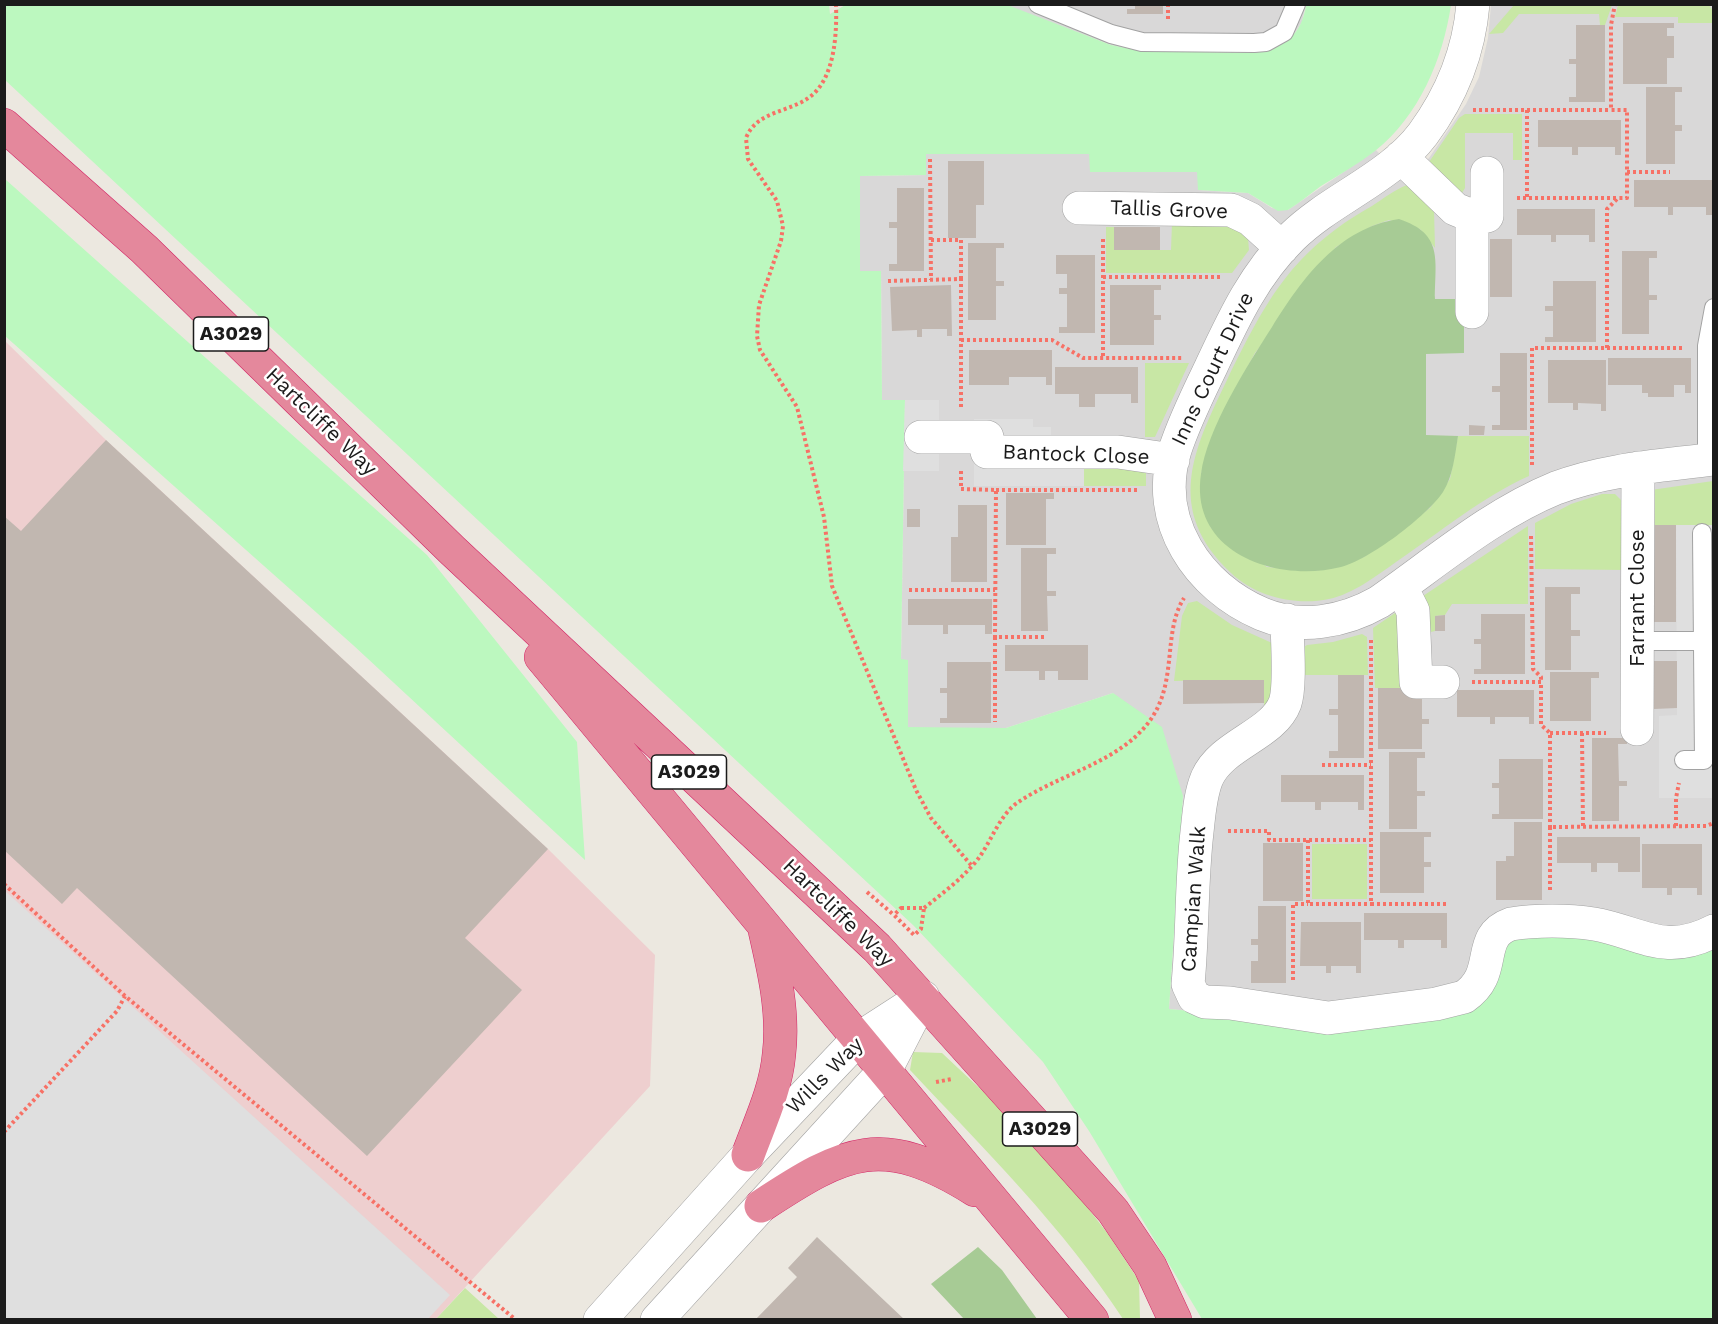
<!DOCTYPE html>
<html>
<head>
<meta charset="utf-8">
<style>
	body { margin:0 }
	#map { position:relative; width:1718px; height:1324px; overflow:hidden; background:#ece8e0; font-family:"Work Sans",sans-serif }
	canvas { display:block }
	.frame { position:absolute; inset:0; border:6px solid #1b1b1b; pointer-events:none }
</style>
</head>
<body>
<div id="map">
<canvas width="1718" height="1324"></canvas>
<div class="frame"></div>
</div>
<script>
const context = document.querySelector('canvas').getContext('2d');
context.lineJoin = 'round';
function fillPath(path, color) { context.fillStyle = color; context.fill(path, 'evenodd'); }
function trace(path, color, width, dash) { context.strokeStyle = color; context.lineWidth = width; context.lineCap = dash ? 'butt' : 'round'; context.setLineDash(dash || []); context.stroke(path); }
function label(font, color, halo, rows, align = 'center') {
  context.font = font + ' "Work Sans",sans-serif'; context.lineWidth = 5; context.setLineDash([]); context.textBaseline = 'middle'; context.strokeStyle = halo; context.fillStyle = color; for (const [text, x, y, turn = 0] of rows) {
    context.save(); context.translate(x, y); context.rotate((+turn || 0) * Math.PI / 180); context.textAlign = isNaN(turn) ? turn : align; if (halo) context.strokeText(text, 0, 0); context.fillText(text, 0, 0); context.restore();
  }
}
const residential = new Path2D(`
	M1005,5H1306L1302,22L1290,41L1266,52L1255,53L1141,51L1111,45Z
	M1491,5H1713V944L1497,978L1267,1018L1169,1009L1183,796L1113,693L1006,728H908V660H901L905,400H882L881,271H860V176L926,175V154H1090V172H1198V190L1248,193L1272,208L1288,210L1376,150L1405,182L1429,158L1466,104L1479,77L1488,38Z`);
const commercial = new Path2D(`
	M4,340L106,440L548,849L655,955L650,1086L436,1319H5Z`);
const grass = new Path2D(`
	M1514,5H1612L1605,25H1600L1599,14H1519L1503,33L1489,34Z
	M1618,5H1709L1713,11V23H1678V17H1615Z
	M1465,114H1522V160H1513V133H1465V188L1462,193H1458L1429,162L1459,118Z
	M1407,185L1434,210L1435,248L1420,229L1389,220L1372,226L1336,247L1255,353L1237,386L1207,453L1201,474L1203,507L1211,528L1267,567L1315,571L1364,557L1430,508L1450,479L1458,436H1529V476C1482,497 1439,533 1396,562C1376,576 1353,594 1329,599C1296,606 1256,597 1231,573C1164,510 1193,450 1227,380C1266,300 1292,251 1372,206C1383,199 1394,190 1407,185Z
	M1172,223C1198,223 1227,219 1248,238L1249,250L1232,273H1106V227H1114V250H1171Z
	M1145,363H1189L1155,437H1145Z
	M1084,463L1146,470V486H1084Z
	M1713,481V525H1648L1651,490Z
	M1602,494H1615L1623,502L1627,570L1535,569V523L1571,504Z
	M1528,526V604H1452L1445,615L1435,616V631L1427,633L1420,598Z
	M1197,601L1232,625L1272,643L1273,697L1264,706V680L1174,681L1182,616L1188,603Z
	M1398,611L1405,688H1375L1373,628Z
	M1362,634L1367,637L1368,675H1297L1304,647L1307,645L1333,642Z
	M1312,844H1367V899H1312Z
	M913,1052L942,1053L1006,1113L1074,1190L1108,1234L1139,1281L1140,1319H1123C1063,1227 985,1150 910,1070Z
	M465,1288L499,1319H436Z`);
const forest = new Path2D(`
	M1399,219C1444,234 1435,260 1435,299H1464V353L1426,354V435L1458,436C1455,455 1453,476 1443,492C1427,516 1369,560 1341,567C1278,583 1189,554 1201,474C1207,429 1247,366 1272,327C1302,279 1338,228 1399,219Z
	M978,1247L1002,1270L1037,1319H964L931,1284Z`);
const park = new Path2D(`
	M829,4L830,14L847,4H1005L1111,45L1141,51L1255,53C1284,49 1302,34 1306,5H1451C1443,59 1419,116 1375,151C1358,164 1339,175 1321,186C1310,194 1299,203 1288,210L1278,211L1248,193L1198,190L1197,172H1090L1089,154H926V175L860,176V271H881L882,400H905L901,659L908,660V727L1006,728L1113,693L1162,727L1183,796L1169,1009L1267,1018L1472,1008L1512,935L1713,944V1319H1202L1089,1131L1043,1062L913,925L5,80L4,5Z
	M5,179L427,555L577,742L585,860L353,645L5,336Z`);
const parking = new Path2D(`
	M905,400H939V428H974V419H1033V427H1051V441H1084V486H974V445H939V471H903Z
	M1676,525H1713V798H1659V716L1677,715Z
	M4,890L450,1295L428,1319H5Z`);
const building = new Path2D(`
	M1135,4H1163V14H1127V9H1135Z
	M1623,23H1674V28H1667V36H1674V58H1667V84H1623Z
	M1576,25H1605V102H1569V97H1576V64H1569V59H1576Z
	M1646,87H1682V92H1675V125H1682V131H1675V164H1646Z
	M1538,120H1621V155H1615V147H1578V155H1572V147H1538Z
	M948,161H984V205H976V238H948Z
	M1634,180H1712V215H1706V207H1673V215H1668V207H1634Z
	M897,188H924V271H889V264H897V228H889V222H897Z
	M1517,209H1595V242H1589V235H1556V242H1551V235H1517Z
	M1114,227H1160V250H1114Z
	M1490,239H1512V297H1490Z
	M968,243H1004V248H996V281H1004V286H996V320H968Z
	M1622,251H1657V258H1649V295H1657V300H1649V334H1622Z
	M1056,255H1095V333H1059V327H1067V294H1059V288H1067V274H1056Z
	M1553,281H1596V342H1545V337H1553V311H1545V306H1553Z
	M951,285L952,336H947V329H922V337H917V330L892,331L890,287Z
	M1110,285H1161V290H1154V315H1161V320H1154V345H1110Z
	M969,350H1052V385H1046V377H1009V385H969Z
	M1500,353H1527V430H1492V425H1500V392H1492V386H1500Z
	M1608,358H1691V393H1685V385H1674V397H1648V393H1642V385H1608Z
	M1548,360H1606V411H1601V404L1578,403V410H1573V403H1548Z
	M1055,367H1138V403H1131V394H1095V407H1079V394H1055Z
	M1469,425L1485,426L1484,435H1469Z
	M106,440L548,849L465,938L522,990L367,1156L77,888L62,904L4,850V516L21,531Z
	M1006,493H1054V499H1046V545H1006Z
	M958,505H987V582H951V537H958Z
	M907,509H920V527H907Z
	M1652,525H1676V622H1653Z
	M1021,548H1056V554H1047V591H1056V596H1047L1048,631H1021Z
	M1545,587H1580V594H1571V630H1580V636H1571V670H1545Z
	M908,599H992V634H985V625H948V634H943V625H908Z
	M1481,614H1525V674H1474V669H1481V644H1474V639H1481Z
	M1445,615V631H1435V616Z
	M1005,645H1088V680H1058V671H1045V680H1039V671H1005Z
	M1654,661H1677V708L1654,709Z
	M947,662H991V723H940V718H947V693H940V688H947Z
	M1550,672H1599V678H1591V721H1550Z
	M1338,675H1364V758H1329V751H1338V715H1329V709H1338Z
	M1183,680H1264V703L1183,704Z
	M1378,688H1429L1422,693V719H1429V724H1422V749H1378Z
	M1457,690H1534V724H1529V717H1495V724H1490V717H1457Z
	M1592,738H1627V744H1618L1619,781H1627V786H1619V821H1592Z
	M1389,752H1425V758H1417V791H1425V796H1417V829H1389Z
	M1499,759H1543V819H1492V814H1499V788H1492V783H1499Z
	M1281,775H1364V810H1358V802H1321V810H1315V802H1281Z
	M1514,822H1542V900H1496V861H1506V856H1514Z
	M1380,832H1431V837H1424V862H1431V867H1424V893H1380Z
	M1557,837H1640V872H1618V863H1597V872H1591V863H1557Z
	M1263,843H1303V901H1263Z
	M1642,844H1702V895H1697V888H1672V895H1667V888H1642Z
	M1258,906H1286V983H1251V961H1258V945H1251V939H1258Z
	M1364,913H1447V948H1441V940H1404V948H1398V940H1364Z
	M1301,922H1361V973H1356V966H1331V973H1326V966H1300Z
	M817,1237L905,1320H755L797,1277L788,1268Z`);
const path = new Path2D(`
	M836,4C837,33 835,77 811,96C790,113 757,110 746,138L748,159L777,201L783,226L781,241L759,305L757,336L760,350L797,407L824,517L832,586L916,790L931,818L971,865
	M1168,4V19
	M1473,110H1611
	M1527,110V198
	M930,159L931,280
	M1627,172H1670
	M1517,198H1617
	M1103,239V358
	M931,240H961V279
	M1103,277H1222
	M888,281L961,279V407
	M961,340H1052L1083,358H1182
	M1607,348H1685
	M1532,465V348H1607V209L1618,198H1627V110H1611V25L1615,4
	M961,471V489L996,490L995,637H1044
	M996,490H1139
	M1531,536L1533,669L1541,677V682
	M909,590H995
	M995,637V722
	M1371,640V840
	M1472,682H1541V725L1550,733V827
	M1550,733H1606
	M1582,733L1583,827
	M1322,765H1371
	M1676,826V798L1679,783
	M1228,831H1269V840H1371V904H1449
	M1308,840V904H1371
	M4,884L125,996L516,1320
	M1550,890V827L1706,826L1714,823
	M867,892L894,915
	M901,908H924L921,929L914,935L894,915Z
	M924,908C943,893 963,878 978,859C991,842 999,816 1017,803C1060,773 1124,762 1153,716C1177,678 1163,631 1184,598
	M1293,980V904H1308
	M936,1082L952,1079
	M4,1132L117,1011L125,996`);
const lane = new Path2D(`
	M1038,4L1111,34L1142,42L1254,43L1266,42L1284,32L1296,4
	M1707,460V346L1714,308
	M1638,641H1703
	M1684,760H1704L1702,533`);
const street = new Path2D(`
	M1473,4C1469,51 1451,96 1423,134C1389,179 1332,198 1292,237C1254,274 1233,320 1211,367C1198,394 1184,422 1175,450C1153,521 1198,587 1262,614C1300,630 1344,622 1379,602C1435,563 1492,514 1556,488C1606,469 1661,466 1714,459
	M1401,157L1455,209L1472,216
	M1079,208L1231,210L1250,219L1282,248
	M1472,312V216H1487V173
	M921,437H987V452H1118L1173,460
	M1401,587L1413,611L1416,682H1443
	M1287,620C1287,639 1291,686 1285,703C1273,735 1222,744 1207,778C1200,795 1199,814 1197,832C1191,883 1193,933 1188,984L1194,997L1205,1002L1230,1003L1328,1018L1436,1004L1464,997C1500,973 1474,937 1511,924C1536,920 1568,920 1594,924C1640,932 1664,957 1714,931
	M1637,729L1638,468
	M600,1320L748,1155L858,1039L923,997
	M657,1320L886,1069L922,999`);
const highway = new Path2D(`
	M4,125L144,249L452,550L877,948L1113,1211L1150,1266L1175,1320
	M541,657L1092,1320
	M748,1155C760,1122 776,1089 779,1054C784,1013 774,970 765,931
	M761,1206C846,1150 882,1132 975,1190`);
const shields = [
	[231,334,75],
	[689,772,75],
	[1040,1129,75]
];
const shieldNames = [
	["A3029",231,334],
	["A3029",689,772],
	["A3029",1040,1129]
];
const streetNames = [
	["Tallis Grove",1169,210,2],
	["Inns Court Drive",1213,369,-65],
	["Hartcliffe Way",321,422,44],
	["Bantock Close",1076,455,2],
	["Farrant Close",1638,598,-90],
	["Campian Walk",1194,899,-86],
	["Hartcliffe Way",838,913,44],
	["Wills Way",825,1076,-45]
];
fillPath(residential, '#d9d8d8');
fillPath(commercial, '#eecfcf');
fillPath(grass, '#c8e7a5');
fillPath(forest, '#a7cb95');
fillPath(park, '#bcf8bf');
fillPath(parking, '#dfdfdf');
fillPath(building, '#c1b7b0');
trace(lane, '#a2a2a2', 20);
trace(street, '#a2a2a2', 34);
trace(highway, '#d22666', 34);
trace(path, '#f77166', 4, [3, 3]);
trace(lane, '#fff', 18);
trace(street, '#fff', 33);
trace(highway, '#e4889c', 33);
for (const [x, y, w] of shields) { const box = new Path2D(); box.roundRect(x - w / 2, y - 17, w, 34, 4.5); context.fillStyle = '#fff'; context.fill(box); trace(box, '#1b1b1b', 1.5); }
label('bold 20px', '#1b1b1b', null, shieldNames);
label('21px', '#1b1b1b', '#fff', streetNames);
</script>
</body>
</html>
